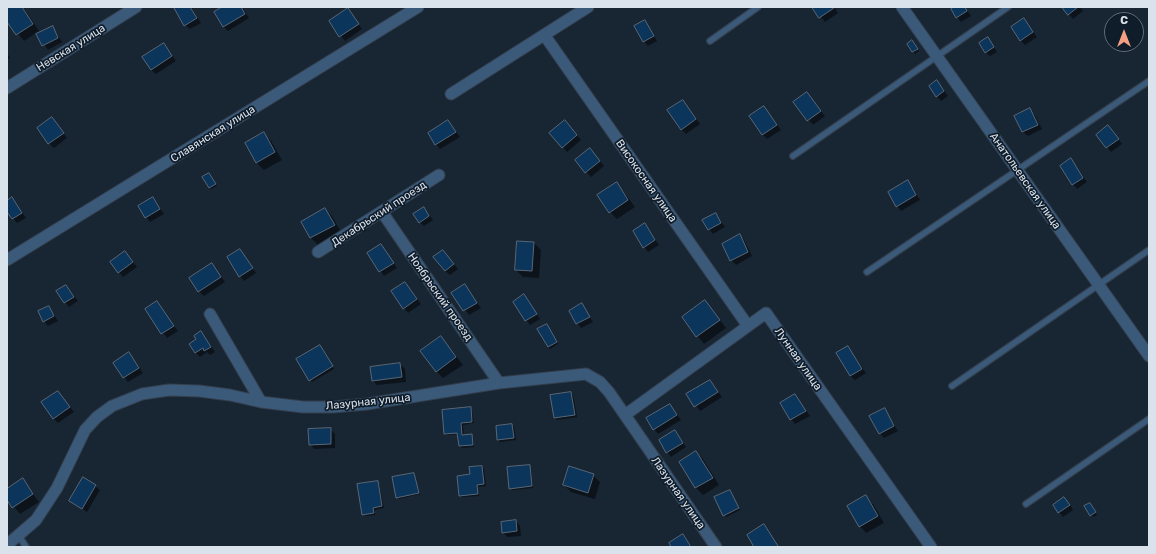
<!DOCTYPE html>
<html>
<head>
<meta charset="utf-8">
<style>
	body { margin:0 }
	#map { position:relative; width:1156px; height:554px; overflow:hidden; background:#182533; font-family:Rubik,sans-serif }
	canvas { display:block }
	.frame { position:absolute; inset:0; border:8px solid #dae2ec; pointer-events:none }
	.north { position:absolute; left:1104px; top:12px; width:40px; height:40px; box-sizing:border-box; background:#0f1c29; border:1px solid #606b77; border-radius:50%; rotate:0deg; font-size:11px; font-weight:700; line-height:16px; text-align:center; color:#dae2ec }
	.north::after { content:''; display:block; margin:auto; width:14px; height:18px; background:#f39f83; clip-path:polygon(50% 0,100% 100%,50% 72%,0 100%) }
</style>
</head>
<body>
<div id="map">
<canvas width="1156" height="554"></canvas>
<div class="frame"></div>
<div class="north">С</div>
</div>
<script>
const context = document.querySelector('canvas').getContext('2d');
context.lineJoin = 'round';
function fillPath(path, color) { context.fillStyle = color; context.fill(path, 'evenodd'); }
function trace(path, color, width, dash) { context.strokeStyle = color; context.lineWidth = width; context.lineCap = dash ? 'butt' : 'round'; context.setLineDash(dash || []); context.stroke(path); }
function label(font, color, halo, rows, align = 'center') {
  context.font = font + ' Rubik,sans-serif'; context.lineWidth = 3.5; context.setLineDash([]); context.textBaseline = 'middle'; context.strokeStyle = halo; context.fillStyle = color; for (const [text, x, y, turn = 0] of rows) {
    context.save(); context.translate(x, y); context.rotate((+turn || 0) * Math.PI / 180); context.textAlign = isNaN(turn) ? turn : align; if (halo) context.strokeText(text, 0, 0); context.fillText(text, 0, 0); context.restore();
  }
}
const shadow = new Path2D(`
	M7,7H23L39,31L24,41L7,20Z
	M178,7H191L201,23L190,29L185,25Z
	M224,7H242L249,18L228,31L223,26Z
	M814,7H834L838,13L825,22Z
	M956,7H965L971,16L961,22L957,17Z
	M1063,7H1080L1083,11L1073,19Z
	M348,9L362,29L345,41L330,21Z
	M1024,20L1037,37L1025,45L1020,40Z
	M645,21L657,41L648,46L644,41Z
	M52,27L62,42L48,50L38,35Z
	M988,39L997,52L990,56L985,52Z
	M914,43L919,51L915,54L908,44Z
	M164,44L176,61L156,74L151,70Z
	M7,53L10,58L7,60Z
	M937,81L948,96L941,101L937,96Z
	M807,93L825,116L813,125L795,102Z
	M683,101L700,124L686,134L681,129Z
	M764,107L781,130L767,139L763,135Z
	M1029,110L1034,114L1042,129L1028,136L1023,132L1015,116Z
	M52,118L67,138L54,148L49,143Z
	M448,121L460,137L440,149L436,144Z
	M569,126L581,140L567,152L551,133Z
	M1113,131L1122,144L1111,152L1098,135Z
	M264,134L271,141L282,160L264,170L257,163L246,144Z
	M594,154L604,166L591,177L576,160Z
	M1070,160L1087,182L1077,189L1073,184Z
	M211,176L217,186L211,189L209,187Z
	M908,182L920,200L901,211L897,206Z
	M617,183L635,207L617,219L610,212Z
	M12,198L26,218L17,223L7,210V202Z
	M153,198L164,214L150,222L146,217Z
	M325,209L332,216L341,232L318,245L311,238L302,222Z
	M424,209L433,220L424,226L419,222Z
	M715,214L725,227L713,234L709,229Z
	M645,225L659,245L648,252L644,247Z
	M739,236L744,240L752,256L736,265L731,260Z
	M518,242L534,243L541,250L539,278L523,277L516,270Z
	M381,245L397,268L384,276L368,253Z
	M240,250L256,273L244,281L240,276Z
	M443,251L458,269L450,275L445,271Z
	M125,252L137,267L123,277L119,272Z
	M212,264L225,282L204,296L199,291Z
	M405,283L421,304L408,313L392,292Z
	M464,285L481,308L469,315L453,293Z
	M66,286L78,301L69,307L65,302Z
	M524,296L540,319L530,325L514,302Z
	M705,301L726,328L704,344L683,317Z
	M157,303L178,331L167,338L146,310Z
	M582,305L593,322L581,328L577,323Z
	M49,307L58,321L48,326L44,321Z
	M547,325L558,344L550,349L548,347Z
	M201,332L215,352L210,355L207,352L200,357L195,352L197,339Z
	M441,337L463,365L443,378L436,371Z
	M320,346L334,369L312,382L310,380Z
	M848,347L866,373L855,380L850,376Z
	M129,353L143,373L128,382L114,363Z
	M400,364L405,369L406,382L377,385L373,381Z
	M710,381L722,397L700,411L688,394Z
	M58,392L74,412L58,423L54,419Z
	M571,393L573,395L577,417L557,420L555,418L551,396Z
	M795,395L810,416L795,424L781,404Z
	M670,405L681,420L658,434L654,429Z
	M470,409L472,411L474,423L463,425L464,435H471L473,437L474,447L462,448L460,446L459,434L447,435L445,433Z
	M884,409L898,431L884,438L880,433Z
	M512,425L514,427L516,440L500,442L498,440Z
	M330,429L335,434V448L314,449L310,444Z
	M675,431L686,447L671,457L667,452Z
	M696,452L703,459L719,485L703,495L696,488L680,462Z
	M529,466L531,468L533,488L512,490L510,488Z
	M482,467L484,469L486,486L478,487L479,496L462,497L460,495L471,475Z
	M414,474L420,494L399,499L397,497Z
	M593,475L600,482L595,499L571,492L564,485Z
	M84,478L100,490L87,512L70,500Z
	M22,480L39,502L20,514L7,498V490Z
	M377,482L379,484L384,508L375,510V515L365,516L363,514Z
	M730,491L740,510L726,517L724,515Z
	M866,497L873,504L884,523L866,533L860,526Z
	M1069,503L1073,510L1063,517L1054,505Z
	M1092,506L1097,515L1093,517L1085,507Z
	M516,521L520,526L521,536L507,537L503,532Z
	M683,535L692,547H672Z`);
const building = new Path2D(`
	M7,7H22L33,24L16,35L7,22Z
	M176,7H190L197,18L184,26L174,8Z
	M222,7H241L245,14L223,27L214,12Z
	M812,7H833L834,8L819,18Z
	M954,7H965L967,11L956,18L951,9Z
	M1062,7H1078L1068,15Z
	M348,8L359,24L339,37L329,21Z
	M1024,18L1033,32L1020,41L1011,27Z
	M645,20L654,36L643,42L634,26Z
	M53,26L58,38L42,46L36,34Z
	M988,37L994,47L985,53L979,43Z
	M912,40L918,49L912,52L907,44Z
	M164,43L172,56L151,70L142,57Z
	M937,80L944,91L936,97L929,86Z
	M807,92L821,111L807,121L793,102Z
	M683,100L696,119L681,130L667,110Z
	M764,106L777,125L762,135L749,116Z
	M1030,108L1038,125L1022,132L1014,116Z
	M52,117L64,133L48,144L37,128Z
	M448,120L456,132L435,145L428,133Z
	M565,120L577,135L562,148L549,133Z
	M1108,125L1119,139L1106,148L1096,135Z
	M264,132L275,152L256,163L245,143Z
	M590,148L600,161L585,173L575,160Z
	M1071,158L1083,178L1072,185L1060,166Z
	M209,173L216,184L209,188L202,177Z
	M908,180L916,195L896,207L888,192Z
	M617,182L628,200L609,213L597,195Z
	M12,197L22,213L12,219L7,212V201Z
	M153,197L160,209L145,218L138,206Z
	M424,207L429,216L419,223L413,214Z
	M325,208L335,225L310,238L301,222Z
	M716,213L721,223L708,230L702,220Z
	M645,223L655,240L643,248L633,231Z
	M740,234L748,252L730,261L722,244Z
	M517,241L534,242L532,271L515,270Z
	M381,244L394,263L379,272L367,253Z
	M240,249L253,268L239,277L227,257Z
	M443,250L454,264L445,271L433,257Z
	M125,251L133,262L118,273L110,262Z
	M212,263L221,277L198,292L189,278Z
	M405,282L417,299L403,309L391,291Z
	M465,284L477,303L463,311L451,293Z
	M66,285L74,297L64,303L56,291Z
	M524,294L537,314L525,321L513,302Z
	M705,300L720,320L696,337L682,317Z
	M157,301L174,326L161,334L145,309Z
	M582,303L590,317L576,324L569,311Z
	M49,306L54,316L43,322L38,311Z
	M547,324L557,342L548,347L537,329Z
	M201,331L211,347L204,351L203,348L195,353L189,344L196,339L194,336Z
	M441,336L456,357L436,372L420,351Z
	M320,345L333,366L309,381L296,359Z
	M848,346L862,369L850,376L836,353Z
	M129,352L139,368L123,378L113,363Z
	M400,363L402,377L372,381L370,367Z
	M710,380L718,392L694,407L686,394Z
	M58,391L70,407L53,419L41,402Z
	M571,392L575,415L554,418L550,395Z
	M795,394L806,411L790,420L780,403Z
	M670,404L677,415L653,430L646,418Z
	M471,407L472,422L461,423L462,435L472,434L473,445L459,446L457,433L444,434L442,410Z
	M885,408L894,426L879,434L869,416Z
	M512,424L514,438L497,440L496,426Z
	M331,428V444L309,445L308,429Z
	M675,430L683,443L666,453L659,440Z
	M696,451L713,478L695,488L679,462Z
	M530,465L532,486L509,489L507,467Z
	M482,466L484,484L477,485L478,494L459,496L457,476L470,474L469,467Z
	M569,466L594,474L588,493L563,485Z
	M414,473L419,493L396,498L392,477Z
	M83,477L96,485L82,509L69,501Z
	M23,478L33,494L12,508L7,500V489Z
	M378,481L382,506L373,508L374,513L362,515L357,484Z
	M730,490L739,508L723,516L714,497Z
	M866,495L878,516L859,527L847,506Z
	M1064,497L1070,505L1058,513L1053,505Z
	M1090,503L1096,512L1090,516L1084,506Z
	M516,520L517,531L502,533L501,522Z
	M764,524L778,546L777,547H754L747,535Z
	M683,534L691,547H671L669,543Z`);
const service = new Path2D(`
	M710,41L758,7
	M793,156L1008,7
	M867,272L1149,81
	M952,386L1149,250
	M1026,504L1149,419
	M19,536L26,547`);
const minor = new Path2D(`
	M902,7L1149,356
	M545,36L748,326
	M7,88L136,7
	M451,94L588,7
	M382,212L499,383
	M318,252L439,175
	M7,260L418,7
	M210,314L261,402
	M625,415L766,313L931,547
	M7,545L36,520L57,488L85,430L97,417L112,406L142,394L169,390L199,391L230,395L261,402L303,407H333L367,404L499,383L586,374L600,382L609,392L716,547`);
const streetNames = [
	["Невская улица",71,48,-32],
	["Славянская улица",213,134,-32],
	["Високосная улица",646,181,55],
	["Анатольевская улица",1025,181,55],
	["Декабрьский проезд",379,214,-33],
	["Ноябрьский проезд",440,297,55],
	["Лунная улица",798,359,55],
	["Лазурная улица",368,402,-6],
	["Лазурная улица",678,493,55]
];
fillPath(shadow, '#0007');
fillPath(building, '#0c355b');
trace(building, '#586777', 1);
trace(service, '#333f4d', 8);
trace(minor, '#333f4d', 13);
trace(service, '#3b5979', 5.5);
trace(minor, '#3b5979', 11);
label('11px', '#dae2ec', '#0f1c29', streetNames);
</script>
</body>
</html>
